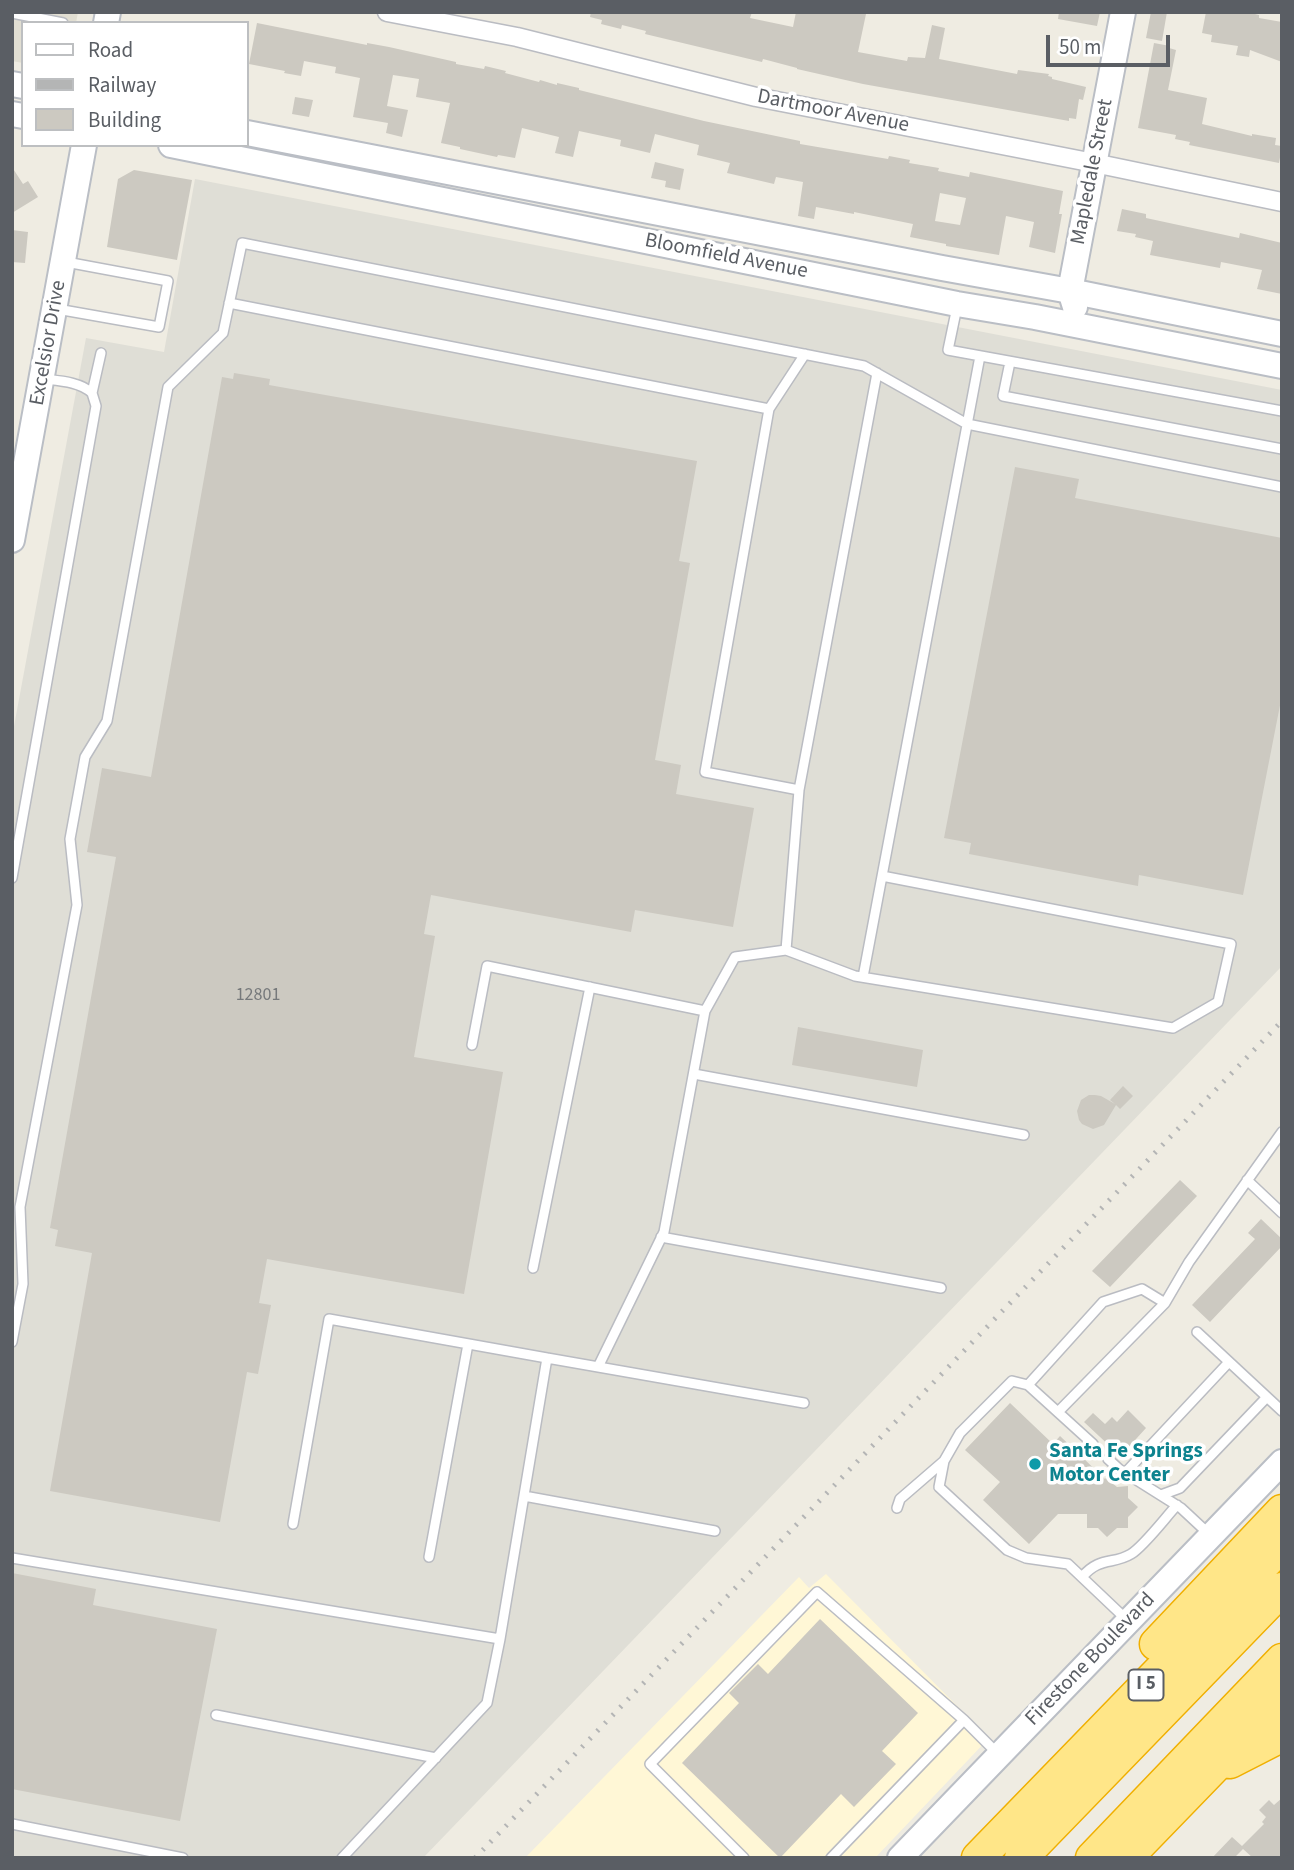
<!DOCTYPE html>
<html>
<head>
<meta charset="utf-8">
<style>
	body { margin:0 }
	#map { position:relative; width:1294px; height:1870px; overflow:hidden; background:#efece2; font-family:"Source Sans 3",sans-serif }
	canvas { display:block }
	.frame { position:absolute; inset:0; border:14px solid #5a5e64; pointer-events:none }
	.legend { position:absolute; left:21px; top:21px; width:228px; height:126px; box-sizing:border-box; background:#fff; border:2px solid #bdbfc1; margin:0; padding:9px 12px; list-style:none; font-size:21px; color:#5a5e64 }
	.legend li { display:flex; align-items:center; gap:14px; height:35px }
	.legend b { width:35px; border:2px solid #bdbfc1 }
	.scale { position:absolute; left:1046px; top:35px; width:124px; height:32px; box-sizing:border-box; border:4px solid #5a5e64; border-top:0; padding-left:9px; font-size:21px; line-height:24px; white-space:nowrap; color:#5a5e64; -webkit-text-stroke:5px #fff; paint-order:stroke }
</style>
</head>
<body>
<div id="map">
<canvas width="1294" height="1870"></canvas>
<div class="frame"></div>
<ul class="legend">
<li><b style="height:9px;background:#fff"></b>Road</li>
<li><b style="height:9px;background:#b4b5b5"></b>Railway</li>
<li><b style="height:19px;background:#ccc9c1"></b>Building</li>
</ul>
<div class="scale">50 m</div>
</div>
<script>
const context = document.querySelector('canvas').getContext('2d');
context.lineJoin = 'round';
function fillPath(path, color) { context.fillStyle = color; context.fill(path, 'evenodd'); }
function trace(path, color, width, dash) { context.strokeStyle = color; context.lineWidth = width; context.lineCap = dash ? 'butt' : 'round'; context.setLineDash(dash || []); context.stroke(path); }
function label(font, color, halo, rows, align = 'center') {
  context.font = font + ' "Source Sans 3",sans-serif'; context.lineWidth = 7; context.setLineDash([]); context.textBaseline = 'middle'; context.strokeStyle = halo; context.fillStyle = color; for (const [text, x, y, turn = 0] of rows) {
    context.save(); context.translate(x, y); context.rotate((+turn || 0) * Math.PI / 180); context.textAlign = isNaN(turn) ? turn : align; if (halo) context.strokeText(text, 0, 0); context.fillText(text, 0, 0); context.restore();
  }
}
const commercial = new Path2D(`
	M826,1574L989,1738L875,1858H525L799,1577L809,1588Z`);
const industrial = new Path2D(`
	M195,179L1282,390V966L423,1858H12V737L86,338L164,352Z`);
const education = new Path2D(`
	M12,12H78L76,23H23V63L12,61Z`);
const building = new Path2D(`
	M591,12H752L750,18L793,27L796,12H858L866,14L858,52L907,61L908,57L925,58L932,25L945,28L939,59L1017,74L1018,70L1049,74L1048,76L1052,77V79L1086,87L1083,100L1079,99L1076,119L1069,118V121L863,84L797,69V68L763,59L762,62L645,34L646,31L622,25L621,29L601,24L602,20L590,17Z
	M1059,12H1100L1097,26L1058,19Z
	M1151,12H1167L1162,41L1146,38Z
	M1206,12H1247L1259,15V18L1282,22V62L1250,50L1249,57L1236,55L1238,46L1211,42L1212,35L1202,33Z
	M257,23L367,45V43L389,47L456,62V64L484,69L485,66L506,71L505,73L539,82L540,80L557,85V83L579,88V90L704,121L800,141V144L888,159L889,156L910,160L909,163L939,168L938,171L969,177L970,172L1063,191L1059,214H1062L1055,253L1029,247L1034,222L1006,216L999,255L946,246V244L910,237L913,224L854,212V214L816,207L814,219L798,216L803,182L776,177L774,184L727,173L730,163L697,155L699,145L655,134L650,153L620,146L621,140L579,131L573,157L555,153L559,137L522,128L515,158L498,155L497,157L460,149V147L441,143L450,103L416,97L419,79L393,75L387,106L408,110L402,137L386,133L388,123L353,117L360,78L335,73L336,67L304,61L301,76L284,73L285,71L249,64ZM940,193L966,198L960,225L935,221Z
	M1154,43L1170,46L1169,48L1176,50L1168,90L1207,98L1202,124L1252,136V134L1276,138L1275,145L1282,146L1279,163L1189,145L1190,142L1175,139L1176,135L1138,128Z
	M295,97L313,100L309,117L292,114Z
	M655,162L684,169L680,190L665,187L666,181L651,178Z
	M12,167L23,184L28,181L38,197L12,213Z
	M134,170L192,180L177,260L107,247L118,179Z
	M1122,209L1146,214V218L1239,238L1240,233L1282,243V294L1257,289L1262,270L1221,262L1220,268L1150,255L1153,241L1135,237L1136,234L1117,231Z
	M12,230L28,232L25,263L12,262Z
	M234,373L270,379L269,385L697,461L679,561L690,563L655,760L681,765L676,794L754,808L733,927L635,910L631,932L431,895L424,934L435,936L414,1057L503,1072L464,1294L267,1259L259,1303L271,1305L258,1374L247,1372L220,1522L50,1491L92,1253L55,1246L58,1230L50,1228L116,857L87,852L102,768L151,777L222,377L233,379Z
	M1015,467L1079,479L1075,498L1282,538V695L1243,895L1139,875L1138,886L969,854L971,843L944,838Z
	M798,1027L923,1050L917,1087L792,1065Z
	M1123,1086L1133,1096L1120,1109L1116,1105L1104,1125L1093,1129L1082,1124L1079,1120L1077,1111L1081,1100L1089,1095H1095L1101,1096L1115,1104L1110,1100Z
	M1180,1180L1197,1196L1110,1287L1092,1271Z
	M1261,1219L1282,1239V1246L1210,1322L1192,1305L1255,1239L1248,1233Z
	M1010,1403L1053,1444L1060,1436L1105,1479L1106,1478L1117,1487L1128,1486V1498L1138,1507L1128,1517V1528H1117L1107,1537L1098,1528H1087V1514H1058L1029,1544L983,1500L1000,1482L965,1450Z
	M1128,1410L1146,1428L1127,1449L1121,1444L1115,1451L1084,1422L1093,1413L1105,1424L1112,1417L1117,1422Z
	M12,1573L96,1589L93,1605L217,1629L180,1821L12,1789Z
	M820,1619L918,1713L882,1751L896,1764L854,1807L841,1794L780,1858L682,1763L739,1703L729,1693L758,1664L768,1674Z
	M1282,1798V1858H1253L1243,1849L1234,1858H1212L1232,1837L1242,1846L1264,1824L1262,1822L1266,1817L1259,1810L1269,1800L1274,1805Z`);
const lane = new Path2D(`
	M12,13L63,23
	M229,303L769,409
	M957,307L948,350L1282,411
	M57,309L159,327L168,281L66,262
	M1010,362L1003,396L1282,449
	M44,379C61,381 80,382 92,393
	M799,790L705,772L769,409L805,354
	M12,878L96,406L92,393L101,353
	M786,950L799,790L877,373
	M863,977L980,356
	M472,1045L487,966L705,1011
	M694,1074L1024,1135
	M1247,1180L1282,1213
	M661,1237L941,1288
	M533,1268L590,987
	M1197,1332L1282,1411
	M12,1342L23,1284L20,1207L77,905L70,839L85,757L107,721L168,387L223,333L242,243L864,366L967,424L1282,487
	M547,1358L804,1403
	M598,1367L664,1232L705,1011L735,957L786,950L855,976L1173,1028L1218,1002L1231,944L882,876
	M1028,1385L1103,1302L1142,1289L1165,1303
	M1058,1412L1165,1303L1189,1262L1282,1132
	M1093,1444L1028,1385L1012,1381L960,1433L944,1461L939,1487L1007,1550L1026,1558L1068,1564L1127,1620
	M1108,1459L1119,1469L1181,1508L1210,1535
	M1126,1472L1229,1362
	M1161,1495L1180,1488L1267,1397
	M524,1496L715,1531
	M897,1508L900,1499L944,1461
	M429,1557L468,1344
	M12,1558L500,1639L547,1358L329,1319L293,1524
	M1082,1577C1100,1556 1113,1565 1131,1554C1144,1546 1165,1518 1177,1505
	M216,1715L436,1758
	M12,1824L183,1858
	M342,1858L487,1703L500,1639
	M744,1858L650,1764L817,1592L964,1720
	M831,1858L964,1720L998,1754`);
const street = new Path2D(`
	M387,12L517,37L756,97L1094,163L1282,202`);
const secondary = new Path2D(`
	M106,23L108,12
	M12,84L23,86
	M12,114L23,116
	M247,133L942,268L1070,291L1282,334
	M171,145L957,304L1035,317L1282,366
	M1075,307L1070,291L1123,12
	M12,540L84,145
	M900,1858L1282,1462`);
const highway = new Path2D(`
	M1156,1644L1282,1511
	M1230,1762L1273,1740L1282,1732
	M978,1858L1282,1545
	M1021,1858L1282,1589
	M1092,1858L1282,1660
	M1126,1858L1282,1697`);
const rail = new Path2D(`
	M475,1858L1282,1021`);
const markers = [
	[1035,1464,7,"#0f9aa8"]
];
const numberNames = [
	["12801",258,996]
];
const shields = [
	[1146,1685,35]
];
const shieldNames = [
	["I 5",1146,1685]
];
const streetNames = [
	["Dartmoor Avenue",833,112,11],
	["Mapledale Street",1093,172,-79],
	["Bloomfield Avenue",726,257,11],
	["Excelsior Drive",49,343,-80],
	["Firestone Boulevard",1091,1660,-46]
];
const cultureNames = [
	["Santa Fe Springs",1049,1452],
	["Motor Center",1049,1476]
];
fillPath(commercial, '#fff7d6');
fillPath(industrial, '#dfded6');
fillPath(education, '#e1ded2');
fillPath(building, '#ccc9c1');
trace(lane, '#babcc2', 12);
trace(street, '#babcc2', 21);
trace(secondary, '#babec5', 28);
trace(highway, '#f0af00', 35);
trace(lane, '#fff', 9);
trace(street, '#fff', 18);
trace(secondary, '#fff', 24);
trace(highway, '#ffe688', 32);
trace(rail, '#b4b5b5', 5, [2, 9]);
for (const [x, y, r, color] of markers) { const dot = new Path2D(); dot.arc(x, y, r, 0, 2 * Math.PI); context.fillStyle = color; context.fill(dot); trace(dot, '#fff', 2.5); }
label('18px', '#76797b', null, numberNames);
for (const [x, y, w] of shields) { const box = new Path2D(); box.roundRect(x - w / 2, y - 15.5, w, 31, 5); context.fillStyle = '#fff'; context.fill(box); trace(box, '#5a5e64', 2); }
label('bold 19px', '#5a5e64', null, shieldNames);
label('21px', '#5a5e64', '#fff', streetNames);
label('bold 21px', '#0d838f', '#fff', cultureNames, 'left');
</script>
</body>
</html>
